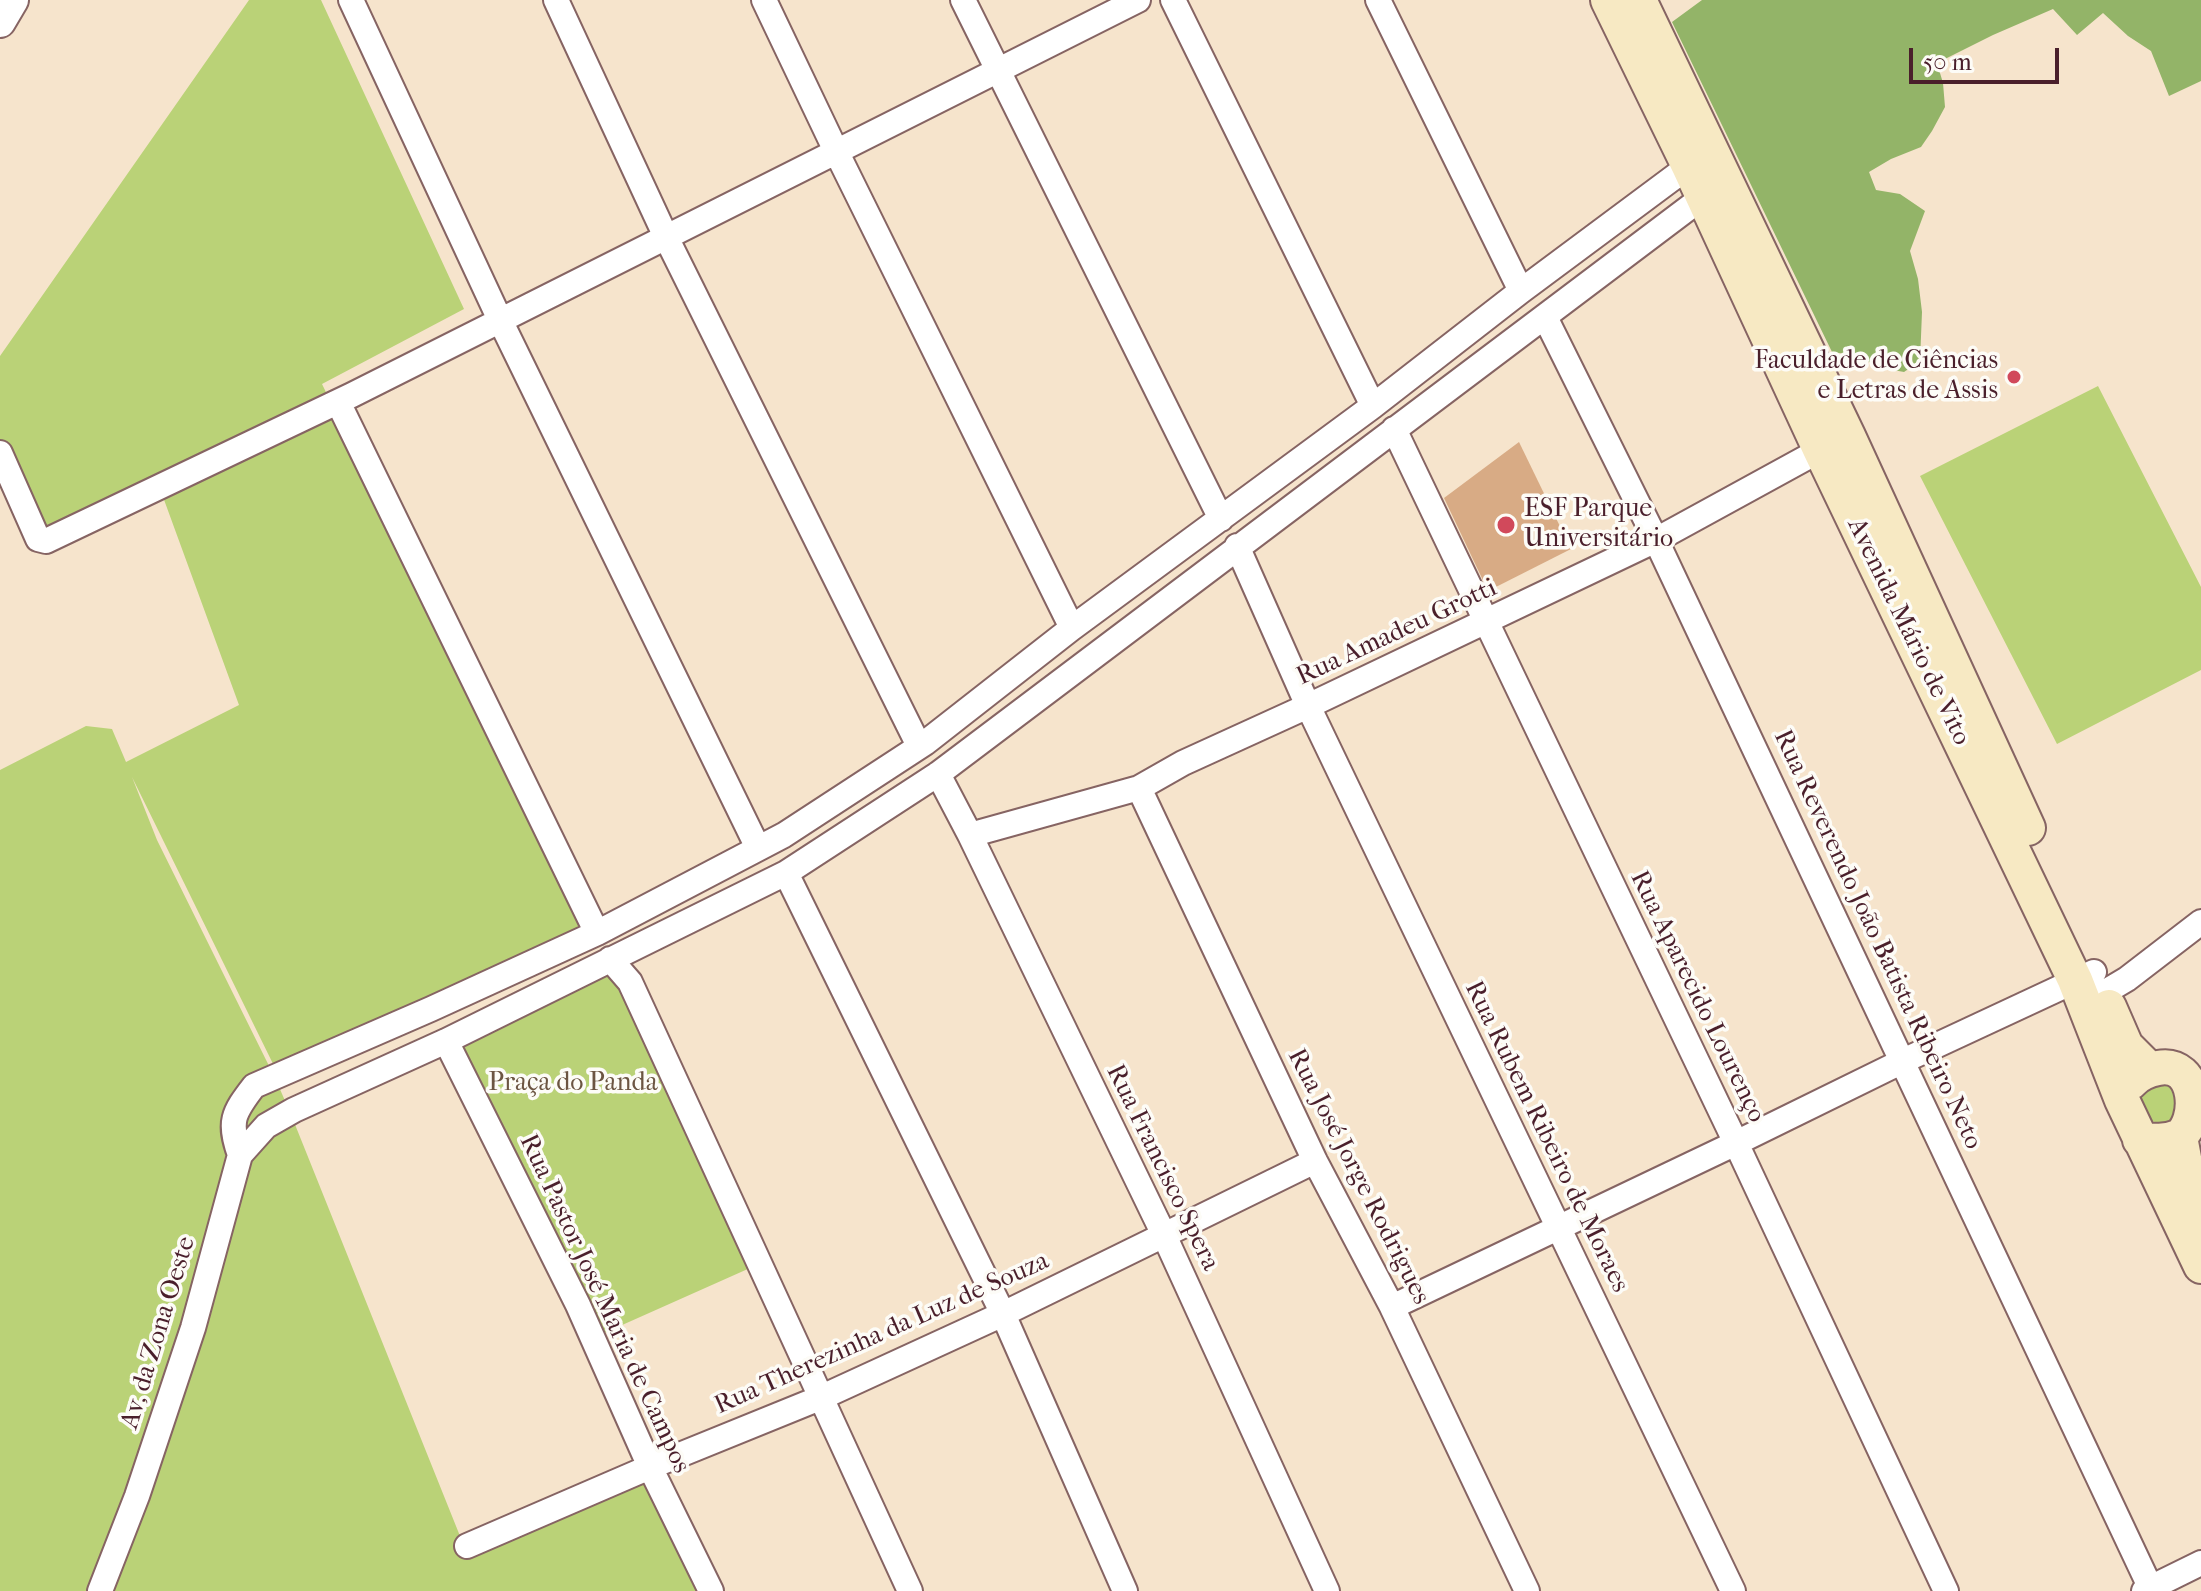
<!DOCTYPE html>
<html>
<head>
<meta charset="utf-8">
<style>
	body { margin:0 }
	#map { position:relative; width:2201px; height:1591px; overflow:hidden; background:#f6e4cc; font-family:"IM FELL French Canon",serif }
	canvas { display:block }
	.scale { position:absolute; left:1909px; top:48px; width:150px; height:36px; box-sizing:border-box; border:4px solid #4a1f2b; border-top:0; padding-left:10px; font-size:24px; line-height:28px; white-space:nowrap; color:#4a1f2b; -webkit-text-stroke:6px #fdfcf7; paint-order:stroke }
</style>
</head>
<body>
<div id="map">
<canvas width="2201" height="1591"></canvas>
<div class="scale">50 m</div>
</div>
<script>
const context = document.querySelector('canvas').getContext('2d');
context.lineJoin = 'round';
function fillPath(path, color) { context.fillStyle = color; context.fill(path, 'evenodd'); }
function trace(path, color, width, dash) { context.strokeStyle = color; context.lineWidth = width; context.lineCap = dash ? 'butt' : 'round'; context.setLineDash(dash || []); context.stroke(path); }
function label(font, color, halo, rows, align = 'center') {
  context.font = font + ' "IM FELL French Canon",serif'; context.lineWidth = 7; context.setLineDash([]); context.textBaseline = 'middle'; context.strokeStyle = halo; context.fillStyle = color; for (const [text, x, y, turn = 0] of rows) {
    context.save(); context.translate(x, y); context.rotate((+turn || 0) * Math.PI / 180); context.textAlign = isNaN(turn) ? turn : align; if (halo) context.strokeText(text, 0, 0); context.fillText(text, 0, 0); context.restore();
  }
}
const green = new Path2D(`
	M249,0H321L464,309L322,384L589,934L278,1074L132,777L157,840L276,1080L292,1117L466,1551L650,1473L708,1591H0V770L86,726L112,729L126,762L239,705L159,486L43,539L0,444V356Z
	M2098,386L2201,587V670L2057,744L1920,476Z
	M605,960L630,982L759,1264L593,1338L446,1041Z
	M2161,1079L2183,1096L2172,1121L2165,1124L2150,1121L2139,1096Z`);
const forest = new Path2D(`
	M1702,0H2201V81L2169,96L2151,51L2128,36L2103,13L2077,35L2053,9L1993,35L1937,63L1943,83L1945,107L1932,131L1921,147L1891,159L1869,172L1876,190L1900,194L1925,211L1910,251L1918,279L1922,312L1920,361L1904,372L1877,367L1860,356L1832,352L1672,22Z`);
const building = new Path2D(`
	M1519,442L1571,549L1488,591L1444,498Z`);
const minor = new Path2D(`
	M351,0L500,320L758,848
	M556,0L666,237L919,746
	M764,0L836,151L1072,628
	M963,0L1221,519
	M1173,0L1373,406
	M1378,0L1521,291
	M1545,317L1656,540L2152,1591
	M338,402L597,933
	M1394,429L1736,1143L1946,1591
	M0,453L38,539L46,541L352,395L1138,0
	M1237,546L1308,706L1733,1591
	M938,774L970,835L1164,1235L1327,1591
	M1139,788L1315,1161L1392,1307L1527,1591
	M970,835L1139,788L1183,763L1308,706L1656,540L1835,442
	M786,873L1003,1314L1125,1591
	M610,959L630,982L910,1591
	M2085,1004L2127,979L2201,922
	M446,1041L578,1305L650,1467L711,1591
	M240,1155C228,1122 233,1113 254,1086L431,1009L597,933L784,835L925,743L1072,628L1373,406L1521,291L1689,166
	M1392,1307L1736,1143L1903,1061L2094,972
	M467,1546L650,1467L820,1398L1003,1314L1315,1161
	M100,1591L137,1496L193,1328L240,1155L266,1126L294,1110L446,1041L786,873L938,774L1703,197
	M2144,1591L2201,1563`);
const tertiary = new Path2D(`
	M0,22L13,0`);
const secondary = new Path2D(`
	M1608,0L1689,166L1820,449L2075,980L2122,1100L2201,1266
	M1639,0L1848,436L2028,828
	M2109,1007L2126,1046L2149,1069
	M2131,1082C2138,1074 2147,1070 2158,1068C2199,1060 2201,1123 2178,1137C2166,1142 2153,1141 2140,1140
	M2180,1137L2187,1174L2201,1210`);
const markers = [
	[2014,377,8,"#d1495b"],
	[1506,525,10,"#d1495b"]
];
const poiNames = [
	["Faculdade de Ciências",1998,362],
	["e Letras de Assis",1998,392],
	["ESF Parque",1524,510,"left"],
	["Universitário",1524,540,"left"]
];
const streetNames = [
	["Avenida Mário de Vito",1908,632,64],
	["Rua Amadeu Grotti",1397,633,-25],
	["Rua Reverendo João Batista Ribeiro Neto",1877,940,65],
	["Rua Aparecido Lourenço",1697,997,64],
	["Rua Rubem Ribeiro de Moraes",1546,1137,64],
	["Rua Francisco Spera",1162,1168,64],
	["Rua José Jorge Rodrigues",1358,1177,63],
	["Rua Pastor José Maria de Campos",604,1304,65],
	["Av, da Zona Oeste",159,1333,-73],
	["Rua Therezinha da Luz de Souza",882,1334,-24]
];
const parkNames = [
	["Praça do Panda",573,1084]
];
fillPath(green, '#bad277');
fillPath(forest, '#93b468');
fillPath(building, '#d8ab85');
trace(minor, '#866463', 28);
trace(tertiary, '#866463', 34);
trace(secondary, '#866463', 38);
trace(minor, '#fff', 24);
trace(tertiary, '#fff', 30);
trace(secondary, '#f7e9c3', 34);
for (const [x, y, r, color] of markers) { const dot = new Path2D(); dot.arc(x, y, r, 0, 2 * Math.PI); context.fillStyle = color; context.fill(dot); trace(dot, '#fdfcf7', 3); }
label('26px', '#4a1f2b', '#fdfcf7', poiNames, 'right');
label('26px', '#4a1f2b', '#fdfcf7', streetNames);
label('26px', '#6c5542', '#fdfcf7', parkNames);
</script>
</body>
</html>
